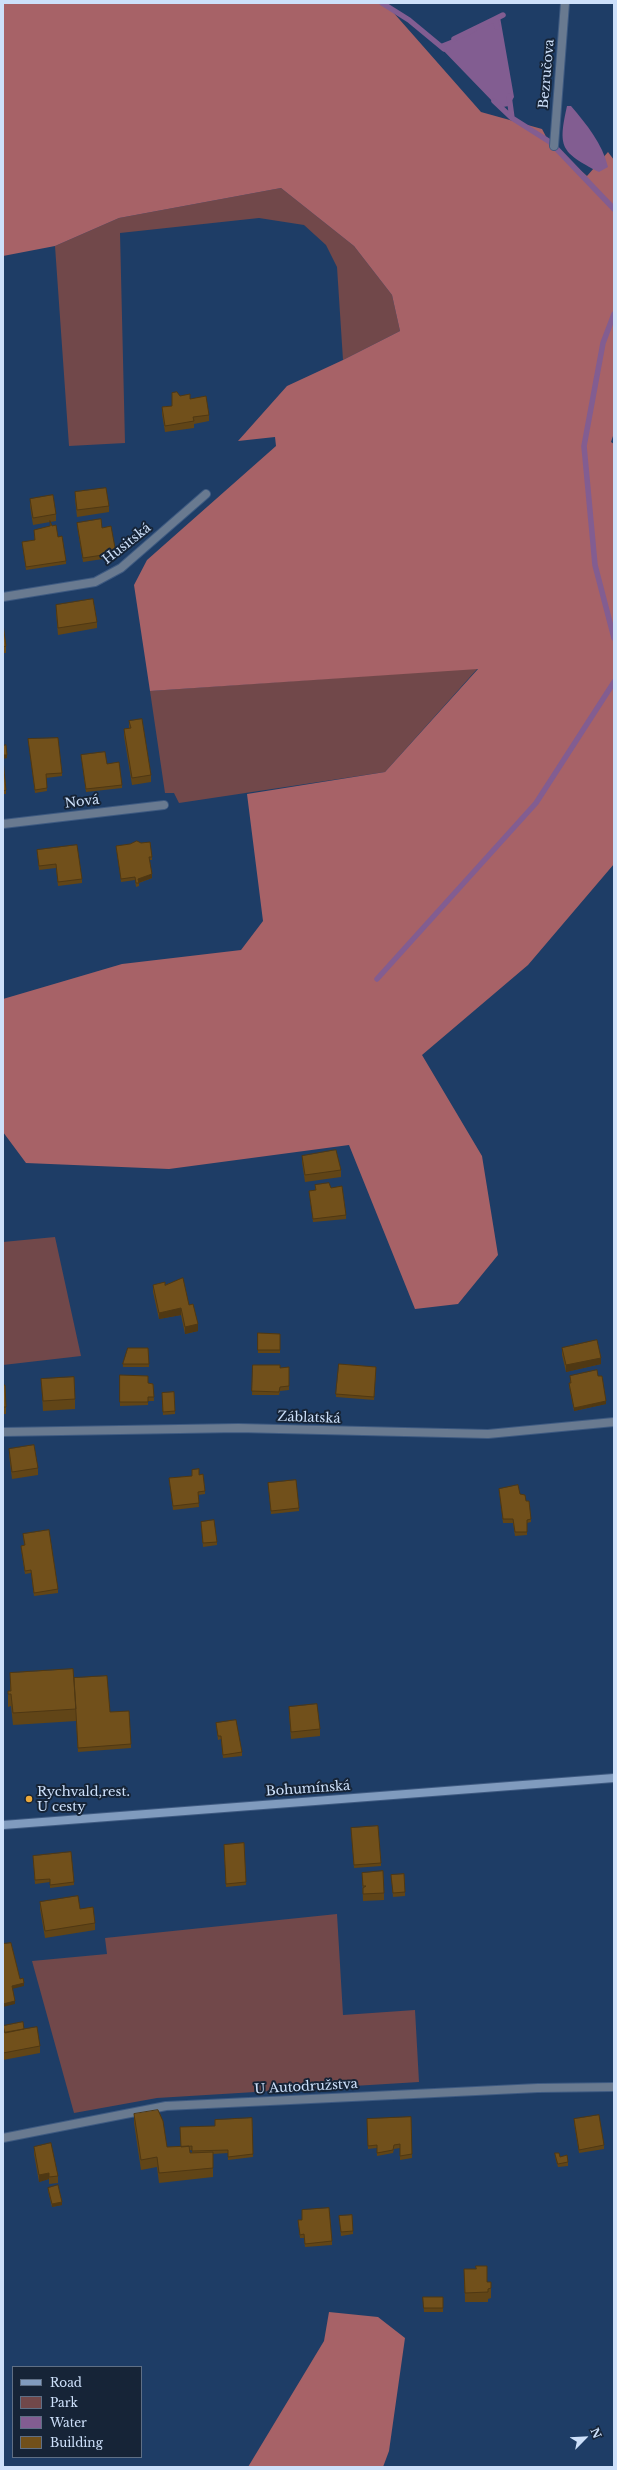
<!DOCTYPE html>
<html>
<head>
<meta charset="utf-8">
<style>
	body { margin:0 }
	#map { position:relative; width:617px; height:2470px; overflow:hidden; background:#1e3d66; font-family:"Libre Baskerville",serif }
	canvas { display:block }
	.frame { position:absolute; inset:0; border:4px solid #cde0fa; pointer-events:none }
	.legend { position:absolute; left:12px; top:2366px; width:130px; height:92px; box-sizing:border-box; background:#162437; border:1px solid #5f6f85; margin:0; padding:5px 7px; list-style:none; font-size:12px; color:#cde0fa }
	.legend li { display:flex; align-items:center; gap:8px; height:20px }
	.legend b { width:20px; border:1px solid #5f6f85 }
	.north { position:absolute; left:565px; top:2418px; width:40px; height:40px; -webkit-text-stroke:3px #162437; paint-order:stroke; rotate:66deg; font-size:11px; font-weight:700; line-height:16px; text-align:center; color:#cde0fa }
	.north::after { content:''; display:block; margin:auto; width:14px; height:18px; background:#cde0fa; clip-path:polygon(50% 0,100% 100%,50% 72%,0 100%) }
</style>
</head>
<body>
<div id="map">
<canvas width="617" height="2470"></canvas>
<div class="frame"></div>
<ul class="legend">
<li><b style="height:5px;background:#809bbe"></b>Road</li>
<li><b style="height:11px;background:#71484a"></b>Park</li>
<li><b style="height:11px;background:#825d91"></b>Water</li>
<li><b style="height:11px;background:#71501b"></b>Building</li>
</ul>
<div class="north">N</div>
</div>
<script>
const context = document.querySelector('canvas').getContext('2d');
context.lineJoin = 'round';
function fillPath(path, color) { context.fillStyle = color; context.fill(path, 'evenodd'); }
function trace(path, color, width, dash) { context.strokeStyle = color; context.lineWidth = width; context.lineCap = dash ? 'butt' : 'round'; context.setLineDash(dash || []); context.stroke(path); }
function label(font, color, halo, rows, align = 'center') {
  context.font = font + ' "Libre Baskerville",serif'; context.lineWidth = 4; context.setLineDash([]); context.textBaseline = 'middle'; context.strokeStyle = halo; context.fillStyle = color; for (const [text, x, y, turn = 0] of rows) {
    context.save(); context.translate(x, y); context.rotate((+turn || 0) * Math.PI / 180); context.textAlign = isNaN(turn) ? turn : align; if (halo) context.strokeText(text, 0, 0); context.fillText(text, 0, 0); context.restore();
  }
}
const green = new Path2D(`
	M281,188L354,246L392,295L400,331L343,360L337,267L326,245L304,225L259,218L120,233L125,443L69,446L55,246L119,218Z
	M478,668L385,772L179,803L174,793H165L150,691Z
	M55,1237L81,1356L3,1365V1242Z
	M337,1914L343,2015L415,2010L419,2082L157,2098L74,2113L32,1961L107,1954L105,1938Z`);
const forest = new Path2D(`
	M3,3H385L481,112L542,129L550,144L587,176L608,152L614,160V433L611,442L614,444V864L528,965L422,1055L482,1156L498,1255L458,1304L415,1309L349,1145L169,1169L26,1163L3,1132V999L122,964L241,950L263,921L247,794L385,772L478,669L150,691L134,585L147,560L276,446L275,437L238,441L287,386L343,360L400,331L392,295L354,246L281,188L119,218L55,246L3,256Z
	M329,2312L378,2317L405,2338L389,2451L383,2467H248L324,2341Z`);
const water = new Path2D(`
	M500,17L514,97L509,106L503,107L495,104L438,45L481,28Z
	M567,106H571C587,125 602,143 608,167L599,172C560,152 558,147 567,106Z`);
const stream = new Path2D(`
	M382,3L409,20L444,49
	M495,19L503,15
	M454,39L495,19L497,27
	M509,96L512,118
	M494,101L512,118L550,142L614,209
	M614,314L603,343L584,446L595,565L614,638
	M377,979L536,803L614,682`);
const street = new Path2D(`
	M554,146L565,3
	M3,597L95,582L121,568L206,494
	M3,824L164,805
	M3,1432L238,1428L488,1434L614,1422
	M3,2138L166,2106L538,2088L614,2087`);
const secondary = new Path2D(`
	M3,1825L614,1778`);
const wall = new Path2D(`
	M180,396L190,399L209,415V421L194,424V428L165,432L162,414V407L172,406Z
	M75,492L109,506V512L77,517L75,499Z
	M30,499L56,514V521L50,522L58,537L66,561V564L26,570L22,542L35,540L34,530L50,526V522L33,525L30,506Z
	M77,523L102,528L116,553V557L83,562L77,526Z
	M56,605L97,622V628L58,635L56,612Z
	M3,624L6,646V653H3Z
	M129,721L151,775V782L132,785L124,736V729L129,728Z
	M28,739L62,773V776L46,778L47,791L35,793Z
	M81,755L122,785V788L86,792Z
	M3,760L6,790V794H3Z
	M116,846L152,857V860H149L152,878L139,883V886L136,887L135,880L121,882Z
	M37,850L82,879V883L58,886L56,868L39,870Z
	M3,870L4,876V883H3Z
	M302,1156L341,1170V1177L305,1182L302,1162Z
	M315,1185L346,1215V1219L313,1222L309,1191L315,1190Z
	M153,1285H165L189,1305L198,1331L185,1334L181,1315L159,1319L153,1292Z
	M258,1333L280,1334V1353H258Z
	M148,1348L149,1367H123V1364Z
	M562,1348L601,1364L566,1372L562,1355Z
	M253,1365L280,1368L289,1367V1390L280,1391L279,1395H252Z
	M376,1367L374,1400L336,1397V1394Z
	M120,1375L148,1383L153,1384L154,1401H148V1405L120,1406Z
	M570,1376L606,1404L574,1411L569,1386V1383H570Z
	M41,1379L75,1399V1409L43,1411Z
	M3,1385L6,1407V1414H3Z
	M162,1397L175,1411V1414L163,1415Z
	M9,1449L38,1468V1475L12,1479L9,1455Z
	M192,1470L199,1475L205,1491V1494L198,1495L199,1507L173,1510L169,1478L192,1476Z
	M268,1483L299,1508V1511L271,1514Z
	M499,1489L526,1501L531,1519V1522L527,1523V1535L515,1536L513,1523H503Z
	M201,1522L217,1542V1545L203,1547Z
	M23,1534L58,1589V1593L34,1596L31,1573L25,1574L21,1549V1546L24,1545Z
	M10,1673L74,1678L110,1712L131,1744V1748L78,1752L76,1719V1721L13,1725L11,1706L8,1707V1691H10Z
	M289,1707L320,1729V1736L291,1739L289,1714Z
	M216,1723L242,1752V1756L223,1758L221,1739L218,1740Z
	M351,1831L381,1863V1866L354,1868Z
	M244,1843L246,1885L226,1887L224,1845Z
	M33,1856L74,1882V1885L50,1888V1882L35,1884Z
	M362,1873L384,1893V1900L363,1901Z
	M391,1875L405,1892V1896L393,1897Z
	M40,1902L80,1909L95,1923V1930L45,1938L40,1909Z
	M3,2026L24,2029L40,2046V2053L3,2060V2033H4Z
	M134,2114L167,2147H181L215,2126L252,2118L253,2157L228,2160V2153L213,2154V2177L159,2183L157,2167L141,2170L134,2123ZM189,2150H192V2153H190Z
	M411,2117L412,2158L400,2160V2148L394,2149L393,2153L377,2156V2148L368,2149L367,2119Z
	M574,2119L604,2145V2149L579,2153L574,2123Z
	M34,2147L58,2176V2183L49,2184V2179L39,2182L34,2154Z
	M555,2153L568,2162V2166L558,2167L555,2157Z
	M48,2188L62,2205L52,2207L48,2191Z
	M339,2216L353,2231V2234L341,2236Z
	M298,2220L332,2241V2245L305,2247L304,2238H300Z
	M464,2269L487,2282L491,2288V2298L488,2299V2302H465Z
	M423,2297H443V2312H424Z`);
const shadedWall = new Path2D(`
	M3,755H7V758L3,759Z
	M152,874V878L138,883V879Z
	M181,1308V1315L159,1319V1313Z
	M198,1324V1331L185,1334V1327Z
	M601,1358V1364L566,1372V1365Z
	M606,1401V1404L574,1411V1408Z
	M24,1983V1986L12,1989V1986Z
	M15,2001V2004L3,2007V2004Z
	M49,2173V2179L39,2182V2175Z
	M62,2202V2205L52,2207V2204Z`);
const building = new Path2D(`
	M177,392L180,396L190,394V399L206,396L209,415L193,417L194,421L165,426L162,407L172,406V393Z
	M106,488L109,506L77,510L75,492Z
	M53,495L56,514L33,518L30,499Z
	M101,519L102,528L111,526L116,553L83,558L77,523Z
	M50,521L52,526L56,525L58,537L62,536L66,561L26,567L22,542L35,540L34,530L50,526Z
	M93,599L97,622L58,628L56,605Z
	M3,624L6,646L3,647Z
	M142,719L151,775L132,778L124,729L131,728L129,721Z
	M58,738L62,773L46,774L47,788L35,790L28,739Z
	M6,745L7,755H3V746Z
	M105,752L107,764L119,762L122,785L86,789L81,755Z
	M3,760L6,790L3,791Z
	M137,841L141,843L150,842L152,857H149L152,874L138,879L139,883H136L135,877L121,879L116,846L130,844Z
	M77,845L82,879L58,882L56,864L39,866L37,850Z
	M336,1150L341,1170L305,1175L302,1156Z
	M329,1183L331,1188L342,1186L346,1215L313,1219L309,1191L316,1190L315,1185Z
	M183,1278L189,1305L193,1304L198,1324L185,1327L181,1308L159,1313L153,1285L165,1282V1285Z
	M258,1333L280,1334V1350H258Z
	M597,1340L601,1358L566,1365L562,1348Z
	M128,1348H148L149,1364H123Z
	M339,1364L376,1367L374,1397L336,1394Z
	M253,1365H280V1368L289,1367V1386L280,1387L279,1392L252,1391Z
	M597,1370L598,1376H602L606,1401L574,1408L569,1383H571L570,1376Z
	M120,1375L148,1376V1383L153,1384L154,1397H148V1402H120Z
	M74,1377L75,1399L43,1401L41,1379Z
	M3,1385H5L6,1407H3Z
	M174,1392L175,1411L163,1412L162,1393Z
	M34,1445L38,1468L12,1472L9,1449Z
	M199,1469V1475L203,1474L205,1491L198,1492L199,1503L173,1506L169,1478L192,1476V1470Z
	M296,1480L299,1508L271,1511L268,1483Z
	M518,1485L520,1494L525,1495L526,1501H529L531,1519L527,1520V1532H515L513,1519H503L499,1489Z
	M214,1520L217,1542L203,1543L201,1522Z
	M49,1530L58,1589L34,1593L31,1570L25,1571L21,1546L25,1545L23,1534Z
	M73,1669L76,1709L13,1713L11,1694H8V1691H11L10,1673Z
	M107,1676L110,1712L129,1711L131,1744L78,1748L74,1678Z
	M317,1704L320,1729L291,1732L289,1707Z
	M236,1720L242,1752L223,1755L221,1736H218L216,1723Z
	M378,1826L381,1863L354,1865L351,1828Z
	M244,1843L246,1882L226,1884L224,1845Z
	M71,1852L74,1882L50,1885V1879L35,1880L33,1856Z
	M383,1871L384,1893L363,1894V1888L366,1886H363L362,1873Z
	M404,1874L405,1892L393,1893L391,1875Z
	M78,1896L80,1909L93,1907L95,1923L45,1931L40,1902Z
	M11,1943L20,1979L23,1978L24,1983L12,1986L15,2001L3,2004V1944Z
	M23,2022L24,2029L5,2033L3,2026Z
	M37,2027L40,2046L3,2053V2033Z
	M158,2110L163,2121L167,2147L189,2146L190,2153L213,2152V2168L159,2173L157,2157L141,2160L134,2114Z
	M599,2115L604,2145L579,2150L574,2119Z
	M411,2117L412,2154L400,2156V2144L394,2145L393,2150L377,2153V2145L368,2146L367,2119Z
	M252,2118L253,2154L228,2157V2150L192,2151V2146L181,2147L180,2127L215,2126V2120Z
	M51,2143L58,2176L49,2177V2173L39,2175L34,2147Z
	M555,2153H559L560,2157L567,2155L568,2162L558,2164Z
	M58,2185L62,2202L52,2204L48,2188Z
	M329,2208L332,2241L305,2244L304,2234L300,2235L298,2220H302V2210Z
	M352,2215L353,2231L341,2232L339,2216Z
	M476,2266H487V2282H491V2288L488,2289V2292L465,2293L464,2269H476Z
	M423,2297H443V2308H424Z`);
const markers = [
	[29,1799,4,"#eca93a"]
];
const streetNames = [
	["Bezručova",547,74,-85],
	["Husitská",127,544,-38],
	["Nová",82,802,-7],
	["Záblatská",309,1418,2],
	["Bohumínská",308,1789,-4],
	["U Autodružstva",306,2087,-3]
];
const poiNames = [
	["Rychvald,rest.",37,1792],
	["U cesty",37,1807]
];
fillPath(green, '#71484a');
fillPath(forest, '#a76267');
fillPath(water, '#825d91');
trace(stream, '#825d91', 5.5);
trace(street, '#3e5a81', 10);
trace(secondary, '#3e5a81', 10);
trace(street, '#697a90', 8);
trace(secondary, '#809bbe', 8);
fillPath(wall, '#614517');
fillPath(shadedWall, '#4f3813');
fillPath(building, '#71501b');
trace(building, '#4f3813', 1);
for (const [x, y, r, color] of markers) { const dot = new Path2D(); dot.arc(x, y, r, 0, 2 * Math.PI); context.fillStyle = color; context.fill(dot); trace(dot, '#162437', 1.5); }
label('13px', '#cde0fa', '#162437', streetNames);
label('13px', '#cde0fa', '#162437', poiNames, 'left');
</script>
</body>
</html>
